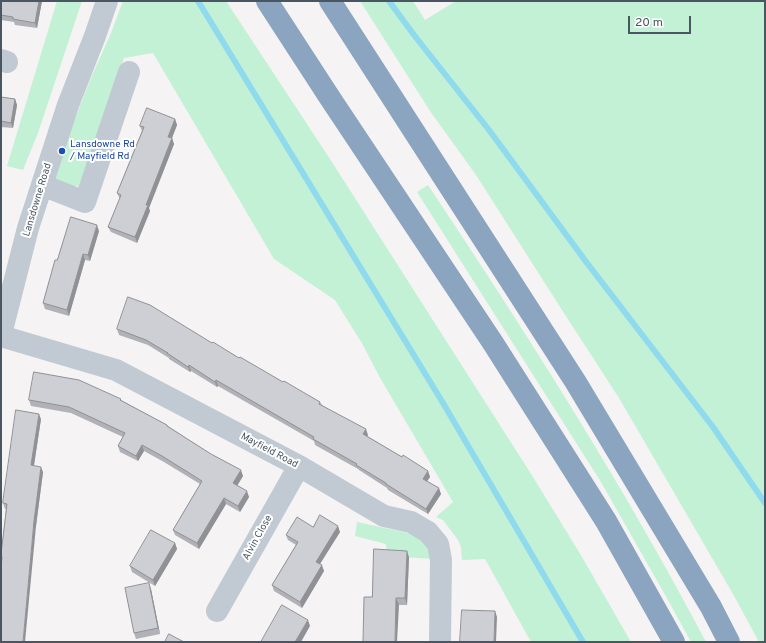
<!DOCTYPE html>
<html>
<head>
<meta charset="utf-8">
<style>
	body { margin:0 }
	#map { position:relative; width:766px; height:643px; overflow:hidden; background:#f5f3f3; font-family:Overpass,sans-serif }
	canvas { display:block }
	.frame { position:absolute; inset:0; border:2px solid #4a5661; pointer-events:none }
	.scale { position:absolute; left:628px; top:16px; width:63px; height:18px; box-sizing:border-box; border:2px solid #4a5661; border-top:0; padding-left:5px; font-size:12px; line-height:14px; white-space:nowrap; color:#4a5661; -webkit-text-stroke:3px #fff; paint-order:stroke }
</style>
</head>
<body>
<div id="map">
<canvas width="766" height="643"></canvas>
<div class="frame"></div>
<div class="scale">20 m</div>
</div>
<script>
const context = document.querySelector('canvas').getContext('2d');
context.lineJoin = 'round';
function fillPath(path, color) { context.fillStyle = color; context.fill(path, 'evenodd'); }
function trace(path, color, width, dash) { context.strokeStyle = color; context.lineWidth = width; context.lineCap = dash ? 'butt' : 'round'; context.setLineDash(dash || []); context.stroke(path); }
function label(font, color, halo, rows, align = 'center') {
  context.font = font + ' Overpass,sans-serif'; context.lineWidth = 4; context.setLineDash([]); context.textBaseline = 'middle'; context.strokeStyle = halo; context.fillStyle = color; for (const [text, x, y, turn = 0] of rows) {
    context.save(); context.translate(x, y); context.rotate((+turn || 0) * Math.PI / 180); context.textAlign = isNaN(turn) ? turn : align; if (halo) context.strokeText(text, 0, 0); context.fillText(text, 0, 0); context.restore();
  }
}
const green = new Path2D(`
	M57,1H82L38,133L23,170L7,166Z
	M123,1H226L330,159L533,477L582,557L631,642H531L485,559L462,560L461,547L458,540L443,520L436,517L453,502L379,376L363,345L335,300L274,259L153,53L124,58L80,186H68L55,179L72,126L91,78L111,33Z
	M360,1H413L425,20L456,1H765V642H759L733,594L619,398L562,310L476,175L430,111Z
	M428,185C527,334 623,484 706,642H691L668,600L601,482L417,192Z
	M357,522L422,536L433,559L387,556L386,544L355,536Z`);
const stream = new Path2D(`
	M198,1L443,403L583,642
	M389,1L414,35L489,130L587,263L713,427L765,503`);
const minor = new Path2D(`
	M1,60L7,62
	M42,185L85,202L129,72
	M1,334L28,228L68,105L95,36L107,1
	M1,336L116,370L299,466L384,516L411,522L428,532L438,544L441,560L440,642
	M217,611L299,466`);
const highway = new Path2D(`
	M267,1L330,98L493,343L606,521L674,642
	M330,1L575,381L711,607L729,642`);
const wall = new Path2D(`
	M1,1H42L37,28L15,25L14,22L1,20Z
	M1,97L15,99L17,105L13,128L1,127Z
	M175,119L177,125L172,138L174,144L149,208L150,211L137,243L111,232L108,227L120,199L117,193L142,131L140,126Z
	M99,231L90,261L85,260L69,316L45,309L43,303L57,260Z
	M117,329L212,343L283,382L320,402L322,405L368,435L367,436L402,457L428,471L430,477L427,481L441,494L428,514L388,490L387,488L359,470L358,469L315,445L314,441L218,386L217,387L191,371L190,372L169,359V358L148,345L119,335Z
	M29,400H121L168,426L243,476L237,486L249,497L240,512L226,504L199,549L175,535L173,530L200,484L164,462L144,451L138,461L120,452L118,446L123,437L71,413L31,406Z
	M41,419L34,466L43,472L36,526L2,560L1,557V554L6,509H5L3,503Z
	M313,527L340,532L320,564L324,571L302,608L274,591L272,585L296,545L288,540L286,535Z
	M175,543L177,549L155,586L132,572L130,566Z
	M409,557L407,605H399L372,597Z
	M151,589L160,634L136,639L134,633Z`);
const shadedWall = new Path2D(`
	M39,1H42L37,28L35,23Z
	M15,99L17,105L13,128L11,123Z
	M175,119L177,125L170,143L168,137Z
	M172,138L174,144L149,208L150,211L137,243L135,237L146,205Z
	M97,225L99,231L90,261L88,255Z
	M83,254L85,260L69,316L67,310Z
	M189,365L191,371L190,372L188,367Z
	M216,380L218,386L217,387L215,382Z
	M39,414L41,419L33,471L31,465Z
	M366,429L368,435L365,439L363,434Z
	M142,445L144,451L138,461L136,456Z
	M41,467L43,472L36,526L25,642H23L34,521Z
	M241,470L243,476L235,489L233,483Z
	M428,471L430,477L425,484L423,479Z
	M439,488L441,494L428,514L426,509Z
	M247,491L249,497L240,512L238,506Z
	M224,498L226,504L199,549L197,543Z
	M338,526L340,532L318,567L316,562Z
	M175,543L177,549L155,586L153,580Z
	M407,551L409,557L407,605L405,598Z
	M322,565L324,571L302,608L300,602Z
	M149,583L151,589L160,634L158,628Z
	M396,598L399,605L397,642H395Z
	M495,611L497,617L496,642H494Z
	M308,620L310,626L301,642H295Z`);
const building = new Path2D(`
	M1,1H39L35,23L13,19V17L1,15Z
	M1,97L15,99L11,123L1,121Z
	M147,108L175,119L168,137L172,138L146,205H148L135,237L108,227L121,195L117,193L144,127L140,126Z
	M71,217L97,225L88,255L83,254L67,310L43,303L55,260H57Z
	M128,297L150,305L212,343L213,342L239,358L240,357L283,382L284,381L320,402L319,404L366,429L363,434L402,457L403,455L428,471L423,479L439,488L426,509L386,484V483L356,465L357,464L313,439L314,437L216,380L215,382L189,365L188,367L167,353H168L146,340L117,329Z
	M34,372L79,380L121,399L120,400L167,425V426L211,454L241,470L233,483L247,491L238,506L224,498L197,543L173,530L202,481L162,456L142,445L136,456L118,446L125,433L69,407L29,400Z
	M16,410L39,414L31,465L41,467L34,521L23,642H1V568L2,557H1V554L7,504L3,503Z
	M320,515L338,526L316,562L322,565L300,602L272,585L298,542L286,535L297,517L313,527Z
	M151,530L175,543L153,580L130,566Z
	M374,549L407,551L405,598H396L395,642H363L364,597H372Z
	M149,583L158,628L134,633L125,588Z
	M282,605L308,620L295,642H261Z
	M462,610L495,611L494,642H460Z
	M169,634L184,642H165Z`);
const markers = [
	[62,151,4,"#1a4fb4"]
];
const transitNames = [
	["Lansdowne Rd",70,145],
	["/ Mayfield Rd",70,157]
];
const streetNames = [
	["Lansdowne Road",38,200,-73],
	["Mayfield Road",269,451,28],
	["Alvin Close",258,538,-61]
];
fillPath(green, '#c3f1d5');
trace(stream, '#90daee', 6);
trace(minor, '#c1cad2', 22);
trace(highway, '#8ba5c1', 22);
fillPath(wall, '#b0b2b7');
fillPath(shadedWall, '#909195');
fillPath(building, '#cdcfd5');
trace(building, '#909195', 1);
for (const [x, y, r, color] of markers) { const dot = new Path2D(); dot.arc(x, y, r, 0, 2 * Math.PI); context.fillStyle = color; context.fill(dot); trace(dot, '#fff', 1.5); }
label('10px', '#164399', '#fff', transitNames, 'left');
label('10px', '#4a5661', '#fff', streetNames);
</script>
</body>
</html>
